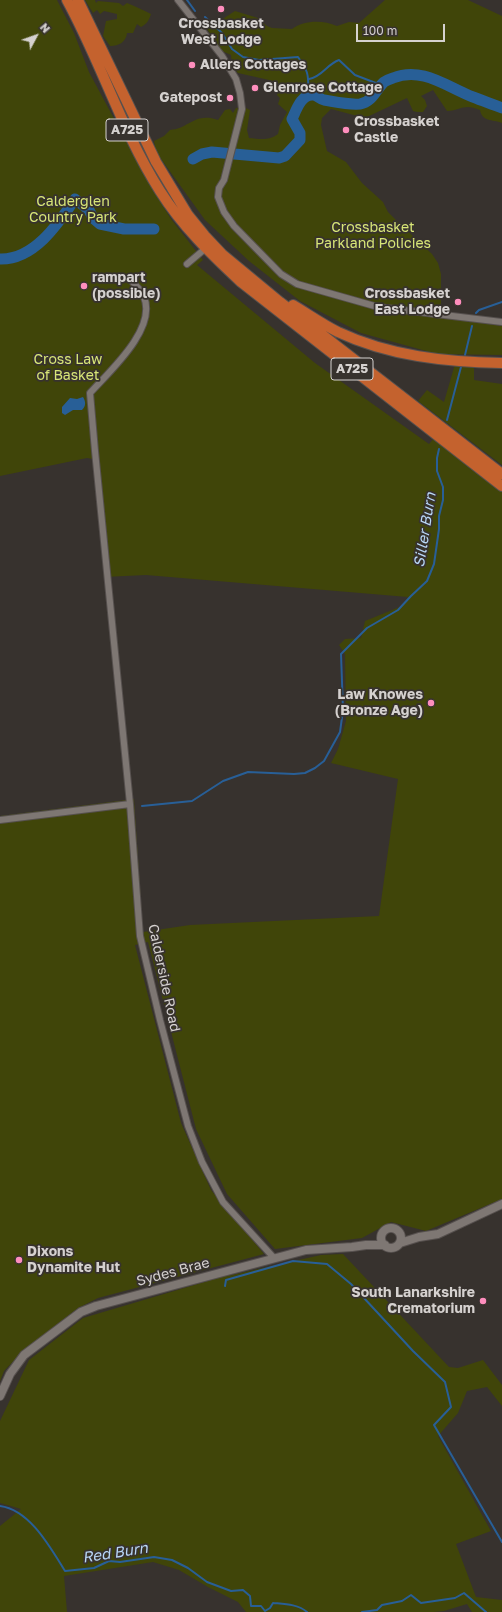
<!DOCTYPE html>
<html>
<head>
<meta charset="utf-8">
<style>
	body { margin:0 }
	#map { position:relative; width:502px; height:1612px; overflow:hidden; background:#37322e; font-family:"Golos Text",sans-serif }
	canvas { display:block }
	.north { position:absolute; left:16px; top:16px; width:40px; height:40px; -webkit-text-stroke:3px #37322e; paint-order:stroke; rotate:49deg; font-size:11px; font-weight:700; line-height:16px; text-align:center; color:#d5d1cf }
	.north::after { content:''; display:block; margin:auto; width:14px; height:18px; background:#d5d1cf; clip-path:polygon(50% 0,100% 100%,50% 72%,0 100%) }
	.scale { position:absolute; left:356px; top:24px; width:89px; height:18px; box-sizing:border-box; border:2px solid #d5d1cf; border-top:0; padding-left:5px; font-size:12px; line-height:14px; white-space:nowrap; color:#d5d1cf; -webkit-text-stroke:3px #37322e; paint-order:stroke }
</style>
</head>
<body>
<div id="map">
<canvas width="502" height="1612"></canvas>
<div class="north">N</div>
<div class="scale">100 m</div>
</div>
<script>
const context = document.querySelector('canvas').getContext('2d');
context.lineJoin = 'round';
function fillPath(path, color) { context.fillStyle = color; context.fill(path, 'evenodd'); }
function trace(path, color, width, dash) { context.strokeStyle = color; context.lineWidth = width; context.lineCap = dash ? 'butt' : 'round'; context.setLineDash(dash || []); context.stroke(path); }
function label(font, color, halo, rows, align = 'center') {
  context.font = font + ' "Golos Text",sans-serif'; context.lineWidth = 3.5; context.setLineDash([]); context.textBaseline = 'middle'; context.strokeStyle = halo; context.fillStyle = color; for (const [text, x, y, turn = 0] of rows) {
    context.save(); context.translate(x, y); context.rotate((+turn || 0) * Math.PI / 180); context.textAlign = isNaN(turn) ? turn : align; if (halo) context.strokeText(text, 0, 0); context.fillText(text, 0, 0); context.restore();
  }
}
const green = new Path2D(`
	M0,0H57L74,33L89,72L148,182L171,219L203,260L197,265L315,363L429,444L434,438L502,490V1199L426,1231L391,1222L362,1238L275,1249L227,1194L196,1129L148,942L135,945L181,1123L211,1190L264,1254L98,1298L78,1308L24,1350L4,1371L0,1381V816L134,799L143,932L190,925L379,916L398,779L331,763L338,749L346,721L345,654L339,645L345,639L361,638L365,621L402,606L408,597L146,575L104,577L93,459L87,458L0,476Z
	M85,0H95L96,3L98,1L119,3L123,6L127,3C135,6 143,10 151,14C149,20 147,24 141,27L137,24L133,33H127C126,42 119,46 110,46L103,36L106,21L117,19V14L104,11L100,14L97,10L93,13Z
	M385,0H468L502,16V123C492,119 482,122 480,110C464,103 462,110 447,111L433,90L421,96L425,100L427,106L423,112H417L413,111L407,98L365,118L331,109L322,118L321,125L327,151L346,162L362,183L383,202L388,212L398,222L432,254L438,263L441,274V317L502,326V355L437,354L361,333L300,301L249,261L205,220L156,152L154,141L164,136L170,130C189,129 194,112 218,120L225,110L230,109L233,113L236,108L244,107L250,110L247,130L249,138C260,139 269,141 278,134L280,125L287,112L278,104L280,98L277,95L278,82L238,73L232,66L231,55L222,51L207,29L235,11L258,18L267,26L272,28L292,29C304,20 323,20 337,26L349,22L359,23Z
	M455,364L474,366V380L502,384V465L418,401L427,390L444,402Z
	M343,1254L449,1367L458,1368L483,1360L502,1385V1406L487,1387L467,1391L458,1413L438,1436L491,1531L456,1544L476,1597L502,1600V1612H472L467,1604L444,1611L434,1612H246L238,1602L208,1587L179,1570L153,1562L64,1576L67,1612H0V1526L21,1509L0,1503V1421L29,1360L83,1318L218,1278L321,1255Z`);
const water = new Path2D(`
	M83,397C86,402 86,406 82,410H73L65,415L62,413V407L70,398L77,399Z`);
const stream = new Path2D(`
	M187,0L195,11
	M205,17L222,33L232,49L243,57L259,60L298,57C307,70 309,73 308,90L313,95
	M309,79C322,77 327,64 339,60L355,75L381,85
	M476,313L479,310L502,302
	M465,355L472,326
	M447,420L461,367
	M142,806L192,801L223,781L248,772L294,774L305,773L315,768L324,761L340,732L343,710L341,654L367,628L398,610L411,596L427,581L434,564L439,529V516L443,500V487L437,471V458L439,449
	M225,1286L226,1280L293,1261L327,1264L351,1284L413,1351L445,1382L451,1407L434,1425L502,1542
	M0,1506C30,1510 50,1547 65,1571L94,1568L109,1561L120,1562L154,1557L172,1560L188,1568L207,1582L231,1591L243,1590L250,1596L251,1606H261L265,1611L270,1608L273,1603C284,1604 298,1604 307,1612
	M362,1612L377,1610L382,1605L402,1601L411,1595L421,1603L455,1598L464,1593L486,1612`);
const river = new Path2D(`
	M193,159L202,154L212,152L279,158L285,156L300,140V133L292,119C296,111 301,94 313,95C317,95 320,99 324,100C336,102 348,105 360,104C373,102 376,89 384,82C387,80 390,79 393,78C422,66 447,87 473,97C483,101 492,104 502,108
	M0,259C34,260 58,224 75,199L89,210L93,218L100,224L124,229H154`);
const minor = new Path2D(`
	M178,0L222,56L236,79L240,93L242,109L224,180L219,188L218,197L224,212L234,226L281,274L297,284L378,307L502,322
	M187,264L206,248
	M131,280C135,285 142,291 144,297C157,329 110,371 90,393L95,451L130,804L140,936L160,1020L188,1126L202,1162L223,1202L274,1258
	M0,820L130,804`);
const tertiary = new Path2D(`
	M381 1238a10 10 0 1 1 20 0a10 10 0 1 1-20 0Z
	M400,1243L419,1237L438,1234L502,1204
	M0,1396L10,1374L24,1355L81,1312L96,1306L306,1250L352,1247L366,1245H385`);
const trunk = new Path2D(`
	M67,0C101,62 122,131 160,191C182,226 211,254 241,282L502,486
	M78,0L156,162L188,215L205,236L222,254L280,302L502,474
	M293,305C308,314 322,324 338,332C389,356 446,362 502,363`);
const markers = [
	[221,9,4,"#fe8ebd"],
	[192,65,4,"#fe8ebd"],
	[255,88,4,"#fe8ebd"],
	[230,98,4,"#fe8ebd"],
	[346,130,4,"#fe8ebd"],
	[84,286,4,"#fe8ebd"],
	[458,302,4,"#fe8ebd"],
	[431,703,4,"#fe8ebd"],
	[19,1260,4,"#fe8ebd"],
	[483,1301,4,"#fe8ebd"]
];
const shields = [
	[127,130,42],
	[352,369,42]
];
const shieldNames = [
	["A725",127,130],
	["A725",352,369]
];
const poiNames = [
	["Crossbasket",221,24,"center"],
	["West Lodge",221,40,"center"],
	["Allers Cottages",200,65],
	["Glenrose Cottage",263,88],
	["Gatepost",222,98,"right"],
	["Crossbasket",354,122],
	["Castle",354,138],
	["rampart",92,278],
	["(possible)",92,294],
	["Crossbasket",450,294,"right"],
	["East Lodge",450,310,"right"],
	["Law Knowes",423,695,"right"],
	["(Bronze Age)",423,711,"right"],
	["Dixons",27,1252],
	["Dynamite Hut",27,1268],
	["South Lanarkshire",475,1293,"right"],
	["Crematorium",475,1309,"right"]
];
const parkNames = [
	["Calderglen",73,202],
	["Country Park",73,218],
	["Crossbasket",373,228],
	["Parkland Policies",373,244],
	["Cross Law",68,360],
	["of Basket",68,376]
];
const streetNames = [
	["Calderside Road",164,978,78],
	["Sydes Brae",173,1272,-15]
];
const waterNames = [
	["Siller Burn",425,530,-81],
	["Red Burn",115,1553,-9]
];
fillPath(green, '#404509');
fillPath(water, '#285f97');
trace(stream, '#285f97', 2);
trace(river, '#285f97', 11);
trace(minor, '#56504e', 8);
trace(tertiary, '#56504e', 10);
trace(trunk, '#56504e', 12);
trace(minor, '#7e7773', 6);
trace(tertiary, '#7e7773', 8);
trace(trunk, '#c4622e', 10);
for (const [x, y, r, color] of markers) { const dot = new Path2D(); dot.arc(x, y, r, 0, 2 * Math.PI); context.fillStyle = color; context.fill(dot); trace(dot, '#37322e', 1.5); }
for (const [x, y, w] of shields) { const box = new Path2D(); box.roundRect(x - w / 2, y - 11, w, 22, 3); context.fillStyle = '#37322e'; context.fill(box); trace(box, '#d5d1cf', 1); }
label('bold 13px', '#d5d1cf', null, shieldNames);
label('bold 14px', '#d5d1cf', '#37322e', poiNames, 'left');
label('14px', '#d8e677', '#37322e', parkNames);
label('14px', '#d5d1cf', '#37322e', streetNames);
label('italic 15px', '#b9d7f7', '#37322e', waterNames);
</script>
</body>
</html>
